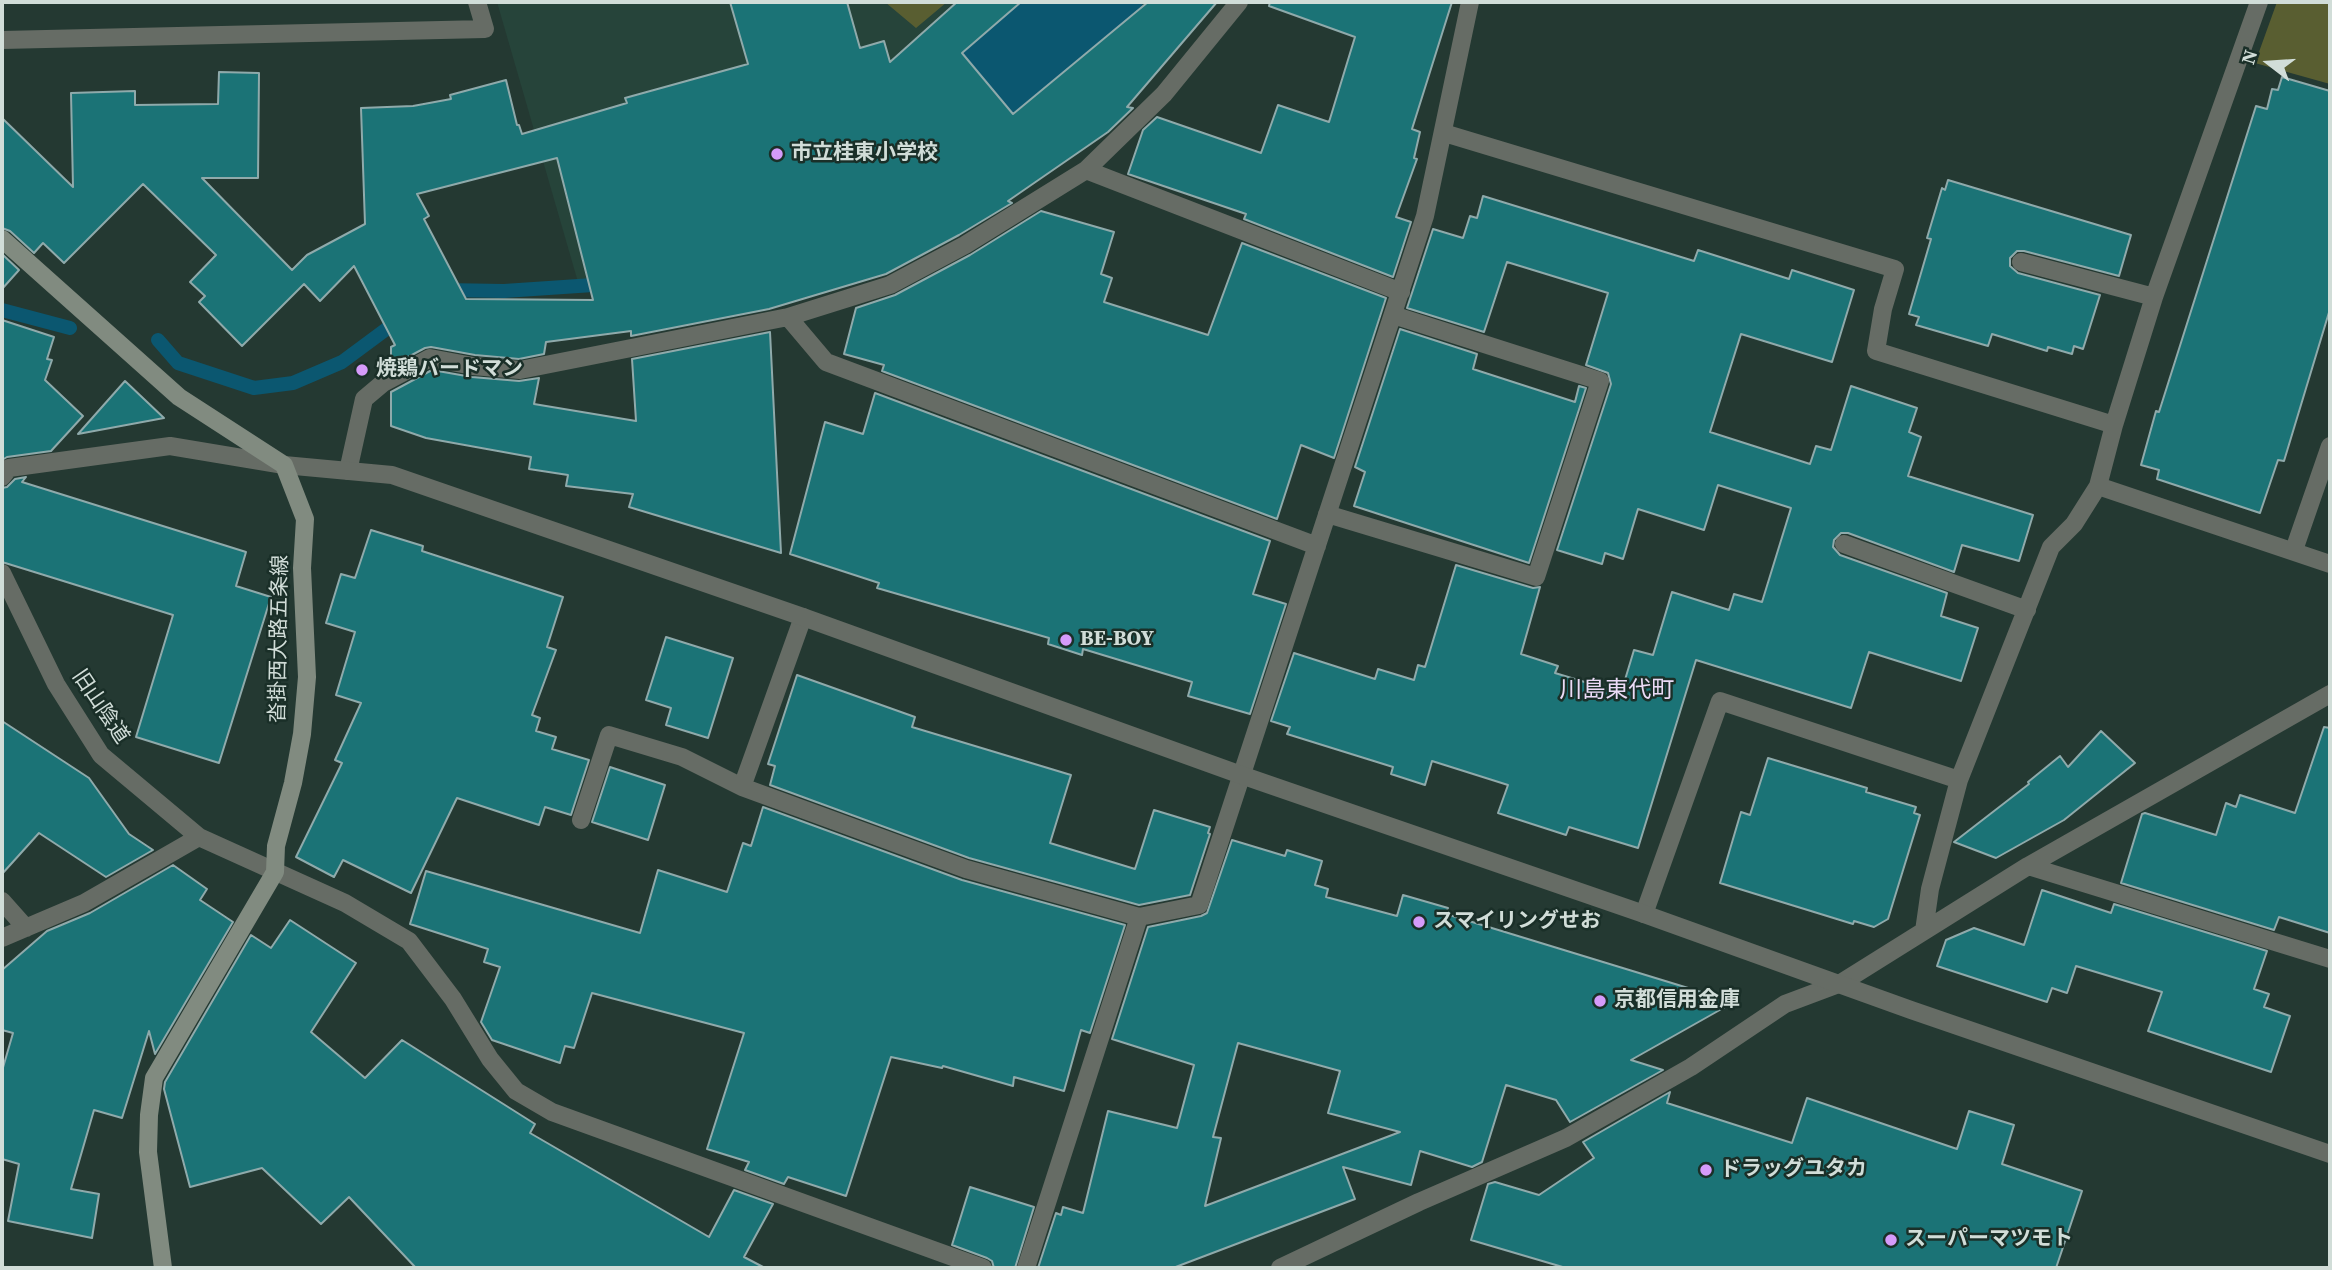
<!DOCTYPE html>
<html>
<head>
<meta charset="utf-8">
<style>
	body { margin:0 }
	#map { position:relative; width:2332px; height:1270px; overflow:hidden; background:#243932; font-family:"Source Serif 4",serif }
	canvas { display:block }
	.frame { position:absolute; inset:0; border:4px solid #d1ddd8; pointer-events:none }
	.north { position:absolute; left:2234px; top:28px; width:70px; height:70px; -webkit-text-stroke:5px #1a2f28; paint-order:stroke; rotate:287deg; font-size:19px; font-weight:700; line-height:28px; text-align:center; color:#d1ddd8 }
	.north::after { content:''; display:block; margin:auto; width:24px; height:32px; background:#d1ddd8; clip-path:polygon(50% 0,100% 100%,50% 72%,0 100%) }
</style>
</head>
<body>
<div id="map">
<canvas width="2332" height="1270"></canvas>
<div class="frame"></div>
<div class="north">N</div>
</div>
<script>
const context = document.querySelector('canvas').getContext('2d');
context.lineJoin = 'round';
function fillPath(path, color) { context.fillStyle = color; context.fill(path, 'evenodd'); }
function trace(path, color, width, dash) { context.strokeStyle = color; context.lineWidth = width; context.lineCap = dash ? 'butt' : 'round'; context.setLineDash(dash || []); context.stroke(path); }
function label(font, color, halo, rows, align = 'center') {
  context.font = font + ' "Source Serif 4","Noto Sans JP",serif'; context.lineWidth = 5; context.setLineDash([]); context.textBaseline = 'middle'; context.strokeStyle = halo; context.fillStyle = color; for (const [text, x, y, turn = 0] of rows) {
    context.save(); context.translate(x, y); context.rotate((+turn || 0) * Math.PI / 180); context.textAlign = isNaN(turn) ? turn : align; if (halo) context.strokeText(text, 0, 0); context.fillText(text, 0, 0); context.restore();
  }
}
const built = new Path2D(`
	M497,2H1169L1109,85L632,290L580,289Z`);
const green = new Path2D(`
	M885,2H947L916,28Z
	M2277,2H2330V84L2255,63Z`);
const water = new Path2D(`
	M1021,2H1140L1144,6L1013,114L962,53Z`);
const stream = new Path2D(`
	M443,290L504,291L608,284
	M2,310L70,328
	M158,340L178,363L254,388L293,383L342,362L400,319`);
const building = new Path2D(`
	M730,2H847L860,48L884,41L890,62L957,2H1021L962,53L1013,114L1148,2H1217L1127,107L1133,108L1108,132L1008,201L1012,203L959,235L886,274L769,309L631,336V331L546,342L544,354L519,359L475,355L431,347L425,348L391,366V347L395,345L354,266L320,301L304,284L242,346L199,302L205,296L190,282L216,255L143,184L64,263L43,243L34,253L10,231L2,228V118L73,187L71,93L135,91V105L218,104L219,72L259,73L258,178H202L292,270L307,255L365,224L361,108L413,106L451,99L450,95L506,80L517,125H519L522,134L627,103L625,98L748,64ZM557,158L593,300L466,299L424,219L429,216L417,194Z
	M1270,2H1452L1412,129L1420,132L1414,158L1417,159L1396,217L1411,222L1393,277L1244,219L1246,214L1128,174L1143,130L1157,117L1261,153L1278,105L1329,122L1355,37L1269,6Z
	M2282,77L2330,91V309L2284,461L2278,460L2260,513L2157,479L2159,470L2141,465L2156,411L2159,412L2256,106L2267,109L2272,89L2278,90Z
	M1948,180L2131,235L2119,276L2024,251H2017L2010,258V266L2018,273L2100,295L2083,349L2074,346L2072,354L2048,347L2047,351L1992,334L1988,346L1916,325L1919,317L1909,314L1931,239L1927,238L1942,188L1945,190Z
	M1483,196L1694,261L1698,250L1789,279L1792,270L1854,290L1832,362L1741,334L1710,432L1810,464L1816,446L1831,450L1851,386L1917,408L1909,432L1921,437L1908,476L2033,515L2019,561L1962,545L1954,572L1848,533H1841L1834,540L1833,547L1840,555L1947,593L1941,616L1978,628L1961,681L1869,652L1851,708L1696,660L1638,848L1569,827L1566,835L1498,813L1508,785L1432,761L1425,785L1391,774L1393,767L1287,734L1290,727L1271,721L1294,653L1375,679L1378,669L1414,680L1418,665L1425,667L1456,565L1533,588L1540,587L1521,654L1558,666L1555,673L1621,693L1634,650L1653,655L1672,592L1729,610L1734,594L1762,602L1791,508L1718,485L1704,530L1638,509L1623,559L1605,553L1602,564L1557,550L1611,384L1608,373L1586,365L1608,293L1507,262L1484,332L1407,308L1433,229L1463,238L1470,216L1477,218Z
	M1041,211L1114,232L1101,274L1112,278L1104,302L1208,335L1242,243L1386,298L1334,458L1301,445L1277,519L882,371L884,365L844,354L856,308L895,295L970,255Z
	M2,254L19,270L2,289Z
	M2,320L54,337L47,359L52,360L45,380L83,416L51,451L7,457L2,460Z
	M1400,329L1477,354L1473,369L1575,402L1579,386L1586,388L1529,563L1354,506L1365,472L1355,467Z
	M770,332L781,553L629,507L633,494L566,486L568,475L529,469L531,457L426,438L391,426V392L432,370L472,377L519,381L539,378L534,404L636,421L632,359Z
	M125,381L164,418L78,434Z
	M875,393L1270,541L1253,594L1286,604L1250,714L1188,696L1192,682L1083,649L1082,655L1048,644L1049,638L877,588L879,583L790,554L825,422L863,434Z
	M26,477L22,482L246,552L236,586L271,597L219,763L136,737L173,615L2,562V488L7,487L15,479Z
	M371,530L423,546L422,551L563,597L547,647L556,650L532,715L540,718L536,731L556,737L552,749L589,760L571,815L545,807L539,825L457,798L411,893L343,860L334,877L296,857L342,763L335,760L361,703L336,695L355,632L326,623L341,574L355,578Z
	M666,637L733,658L708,738L666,725L671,708L646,700Z
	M797,675L915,717L912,727L1071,775L1050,843L1135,869L1154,810L1210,827L1208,833L1210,834L1190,895L1139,905L969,858L770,785L775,766L768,764Z
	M2,721L89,778L129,834L153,850L106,877L39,833L2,874Z
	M2324,727L2330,728V933L2279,917L2274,930L2121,883L2142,814L2145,813L2216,835L2226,803L2236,807L2240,795L2295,813Z
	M2101,731L2135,763L2064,820L1996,858L1954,842L2029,784L2028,782L2060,756L2068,767Z
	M1768,758L1867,788L1866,792L1916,807L1914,813L1920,815L1888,919L1874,927L1854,921L1853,924L1720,883L1741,812L1750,815Z
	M610,767L665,785L648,840L592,822Z
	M763,807L962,880L1125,925L1090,1033L1081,1030L1064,1091L1014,1077L1013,1086L943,1066L942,1068L891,1057L846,1196L788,1177L784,1184L745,1170L749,1162L707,1149L744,1033L592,993L574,1048L565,1046L560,1063L492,1040L481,1022L500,967L484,962L488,949L410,924L426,871L640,933L658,870L727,892L743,843L751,846Z
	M1232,840L1285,856L1287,850L1322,861L1315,885L1328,889L1326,897L1397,916L1403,895L1448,908L1446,914L1734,1002L1631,1060L1663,1070L1570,1122L1556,1100L1506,1085L1482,1162L1472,1167L1420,1151L1411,1185L1343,1167L1355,1199L1173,1268H1038L1056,1213L1061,1215L1063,1207L1083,1213L1108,1111L1177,1128L1194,1065L1112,1039L1148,927L1201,916L1207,913ZM1238,1043L1340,1071L1328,1113L1400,1132L1205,1206L1221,1138L1213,1137Z
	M173,865L207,889L200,900L233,922L155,1054L149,1031L122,1118L94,1110L71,1189L99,1194L92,1238L8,1221L19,1164L2,1159V1071L13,1033L2,1030V970L47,931L90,913Z
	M2042,890L2111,913L2114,904L2267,951L2254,989L2269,994L2264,1007L2290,1016L2271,1072L2148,1031L2162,992L2076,966L2067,993L2052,988L2047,1002L1937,966L1946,940L1974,928L2024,945Z
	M290,920L356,963L311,1032L365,1078L402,1040L535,1124L530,1133L709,1237L734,1190L773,1204L744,1257L765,1268H416L349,1197L321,1224L262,1168L190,1187L164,1089L165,1082L251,935L271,948Z
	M1670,1092L1667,1103L1792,1143L1807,1098L1957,1149L1969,1111L2014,1125L2002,1164L2082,1191L2056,1268H1566L1471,1240L1488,1184L1495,1182L1539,1195L1594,1158L1583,1142Z
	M970,1187L1034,1207L1015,1268H994L992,1261L987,1258L952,1245Z`);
const minor = new Path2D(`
	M2,40L485,29L477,2
	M1444,133L1895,269L1883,309L1876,351L2114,425
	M1086,170L1401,292
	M2021,262L2154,297
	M788,317L826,362L1317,546
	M348,471L364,399L383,383L430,358L473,366L520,370L788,317L890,285L965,245L1086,170L1164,94L1239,2
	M2,477L9,468L170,446L284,465
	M2098,486L2330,564
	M1327,514L1536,577L1600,381L1393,315
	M1844,544L2027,610
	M2294,550L2330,446
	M2,573L56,684L101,755L199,837L345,903L409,941L453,999L490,1059L516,1091L552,1112L983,1268
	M803,617L742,787L966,869L1139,917L1199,905L1425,216L1470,2
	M581,820L609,735L682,757L742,787
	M2028,866L2330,959
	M2,901L26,928
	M1644,914L1720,701L1959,780
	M1924,931L1930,889L1959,780L2051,547L2074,524L2098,486L2114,425L2154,297L2259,2
	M2,938L84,903L199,837
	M1026,1268L1139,917
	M1280,1268L1419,1202L1566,1138L1691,1067L1785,1004L1841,983L2028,866L2330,694`);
const tertiary = new Path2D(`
	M284,465L392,475L803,617L1244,776L1644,914L1911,1010L2330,1154`);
const secondary = new Path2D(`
	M2,239L179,397L284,465L305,519L302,568L307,677L302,734L293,783L276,846L275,872L154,1078L149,1115L148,1152L163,1268`);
const markers = [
	[777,154,7,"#d59bfa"],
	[362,370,7,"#d59bfa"],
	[1066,640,7,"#d59bfa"],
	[1419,922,7,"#d59bfa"],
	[1600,1001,7,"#d59bfa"],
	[1706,1170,7,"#d59bfa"],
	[1891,1240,7,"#d59bfa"]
];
const poiNames = [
	["市立桂東小学校",791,154],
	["焼鶏バードマン",376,370],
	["BE-BOY",1080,640],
	["スマイリングせお",1433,922],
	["京都信用金庫",1614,1001],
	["ドラッグユタカ",1720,1170],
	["スーパーマツモト",1905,1240]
];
const streetNames = [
	["沓掛西大路五条線",280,639,-89],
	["旧山陰道",100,707,56]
];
const neighbourhoodNames = [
	["川島東代町",1617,691]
];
fillPath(built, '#26443a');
fillPath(green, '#595e31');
fillPath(water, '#0b5770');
trace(stream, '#0b5770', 14);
fillPath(building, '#1b7376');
trace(building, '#8faaab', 2);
trace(minor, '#666c65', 18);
trace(tertiary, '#666c65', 18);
trace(secondary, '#818b80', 18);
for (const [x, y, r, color] of markers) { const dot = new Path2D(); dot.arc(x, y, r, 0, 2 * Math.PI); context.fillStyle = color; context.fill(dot); trace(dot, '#1a2f28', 2.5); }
label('bold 21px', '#d1ddd8', '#1a2f28', poiNames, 'left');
label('21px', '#d1ddd8', '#1a2f28', streetNames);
label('23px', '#ebdbf6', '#1a2f28', neighbourhoodNames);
</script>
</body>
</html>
